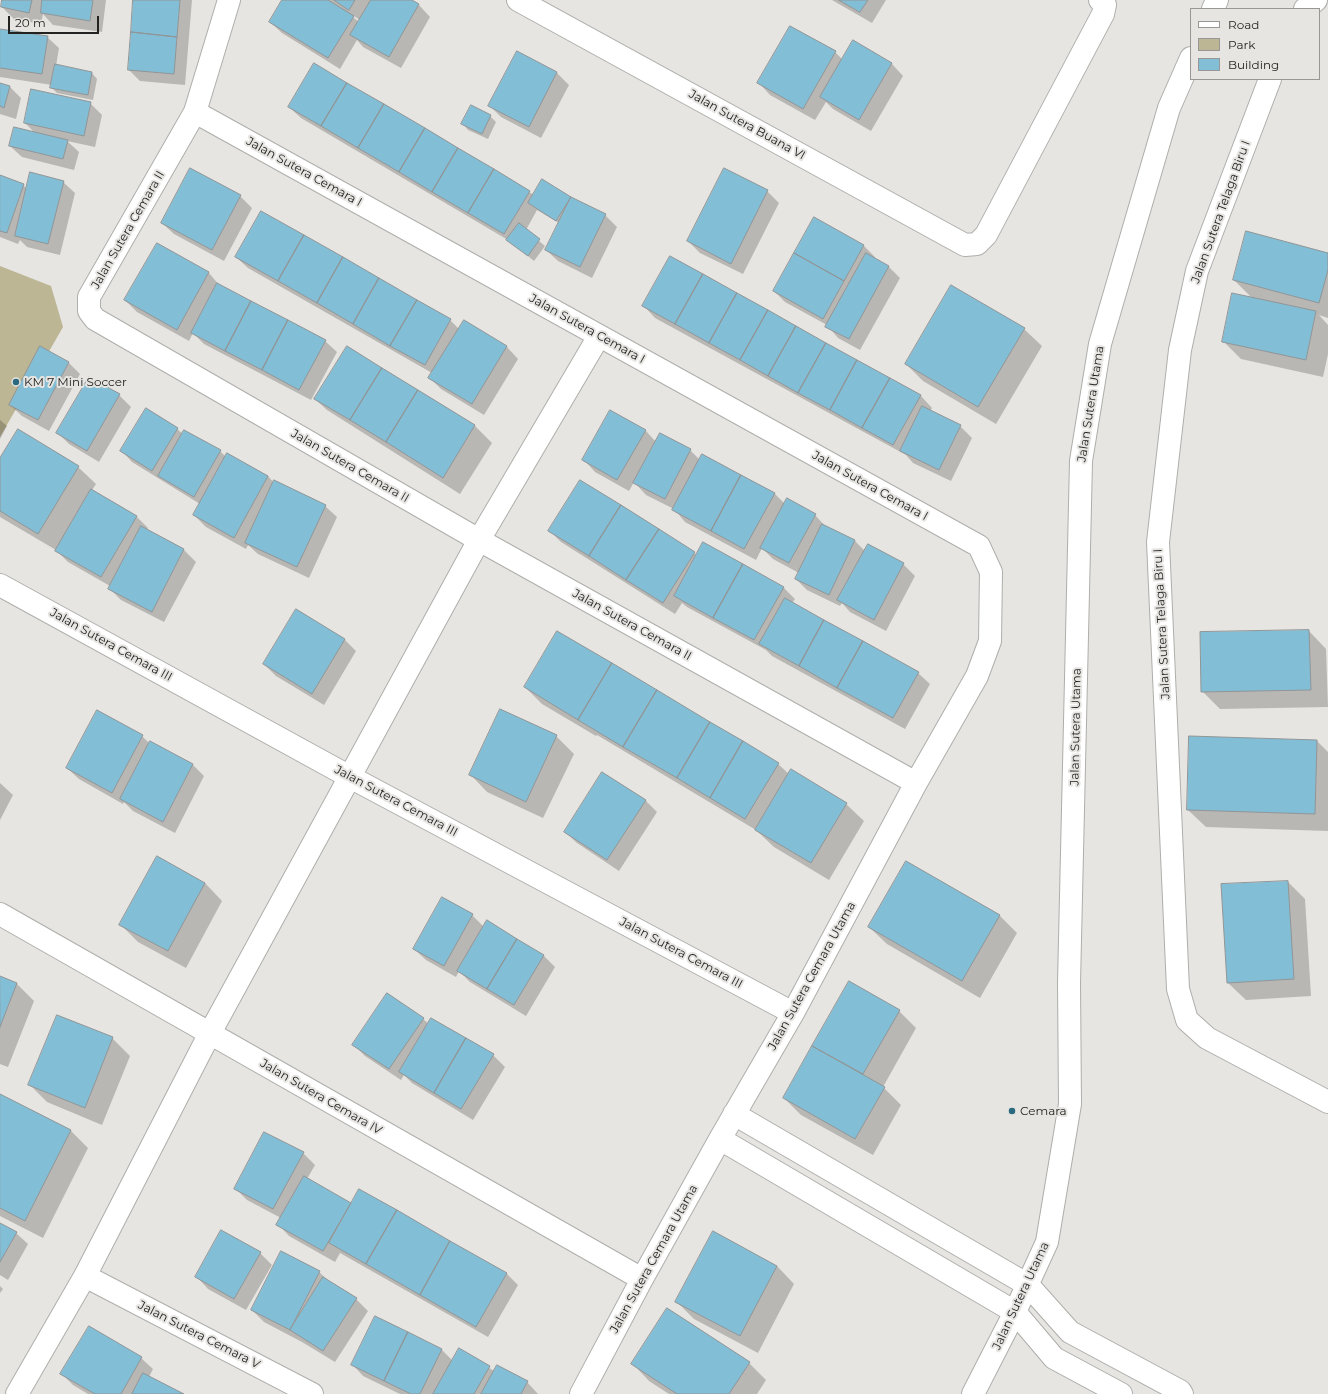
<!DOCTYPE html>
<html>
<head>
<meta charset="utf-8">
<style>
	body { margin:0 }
	#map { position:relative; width:1328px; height:1394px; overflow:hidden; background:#e6e5e2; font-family:Montserrat,sans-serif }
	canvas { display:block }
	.legend { position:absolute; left:1190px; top:8px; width:130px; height:72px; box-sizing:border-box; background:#e6e5e2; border:1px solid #989795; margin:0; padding:5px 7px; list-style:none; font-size:12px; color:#232322 }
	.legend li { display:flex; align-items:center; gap:8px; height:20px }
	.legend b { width:20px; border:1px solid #989795 }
	.scale { position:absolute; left:8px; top:16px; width:91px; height:18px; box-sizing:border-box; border:2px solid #232322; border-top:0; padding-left:5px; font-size:12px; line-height:14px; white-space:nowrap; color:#232322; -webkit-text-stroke:3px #e6e5e2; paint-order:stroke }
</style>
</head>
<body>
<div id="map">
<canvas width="1328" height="1394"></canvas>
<ul class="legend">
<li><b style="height:5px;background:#fff"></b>Road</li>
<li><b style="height:11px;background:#bdb694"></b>Park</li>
<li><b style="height:11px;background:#82bed5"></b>Building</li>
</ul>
<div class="scale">20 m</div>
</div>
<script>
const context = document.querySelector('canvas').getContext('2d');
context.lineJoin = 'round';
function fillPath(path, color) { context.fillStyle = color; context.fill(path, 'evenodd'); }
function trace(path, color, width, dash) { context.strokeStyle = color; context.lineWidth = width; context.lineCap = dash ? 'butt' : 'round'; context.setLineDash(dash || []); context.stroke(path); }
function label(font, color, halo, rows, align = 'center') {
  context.font = font + ' Montserrat,sans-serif'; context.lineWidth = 4; context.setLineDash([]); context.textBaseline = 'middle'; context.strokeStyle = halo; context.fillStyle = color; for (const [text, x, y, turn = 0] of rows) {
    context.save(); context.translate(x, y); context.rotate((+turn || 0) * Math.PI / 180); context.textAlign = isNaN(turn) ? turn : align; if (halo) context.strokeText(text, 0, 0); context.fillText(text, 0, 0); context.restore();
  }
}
const green = new Path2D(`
	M0,266L51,286L63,327L0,437Z`);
const shadow = new Path2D(`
	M3,0H106L102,32L53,25L43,14L41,24L14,19L2,7Z
	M135,0H192L185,85L140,81L129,70Z
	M283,0H410L419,5L430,17L401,68L363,47L357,40L340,69L282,33L270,22ZM354,16L360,20L359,22L353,17Z
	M832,0H886L872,23Z
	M0,30L47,37L59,48L56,66L92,73L97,79L93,100L57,93L51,87L52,85L0,77Z
	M853,42L892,64L903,76L871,131L833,109L826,102L815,120L770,95L759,83L835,52L843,60Z
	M517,52L557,73L569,85L541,138L501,117L489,105Z
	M314,65L534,195L570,198L605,215L617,227L592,278L558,261L546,250L559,223L537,210L526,230L545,246L534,261L508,240L301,118L289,107Z
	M0,84L10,87L21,98L16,119L0,114Z
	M90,103L102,115L95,147L67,141L79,152L74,170L22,157L10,146L35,133L25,123Z
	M471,107L490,116L496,122L488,139L468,130L463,124Z
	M724,169L767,191L779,203L743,274L700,253L688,241Z
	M0,176L23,185L27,189L63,182L75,193L60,255L27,247L20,240L18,244L0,237Z
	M240,196L252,208L224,261L174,234L162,223Z
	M158,244L209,273L220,286L325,341L337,352L311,400L204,344L193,333L189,341L137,312L125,300Z
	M863,245L875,257L874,259L889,267L900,278L860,350L838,338L827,325L785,302L774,291Z
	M1328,254V318L1319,315L1328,325V354L1323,377L1241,359L1223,341L1253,299L1234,280Z
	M236,257L450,320L459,329L464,321L507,347L518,359L484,415L441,389L430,378L432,373L248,268Z
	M670,257L921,396L932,408L930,411L960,426L972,438L951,481L913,463L906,455L655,318L644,306Z
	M951,286L1024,329L1042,346L996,424L923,381L906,364Z
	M347,347L475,426L492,443L460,494L327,410L315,399Z
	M68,362L80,374L49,431L22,416L10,405Z
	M119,395L131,407L99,462L69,444L58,433Z
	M0,420L7,426L0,439Z
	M177,429L183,434L220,451L226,457L227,454L268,476L274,483L325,506L337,517L309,578L258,554L248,545L246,549L206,527L194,515L200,504L132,462L121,450Z
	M646,431L656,442L690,450L700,460L774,493L785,504L815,515L826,527L855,541L865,551L903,564L915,576L886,631L850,612L842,603L840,606L807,590L796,579L799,573L773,559L762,548L756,560L685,522L674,509L646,495L634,482L629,491L595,472L584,460Z
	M0,460L78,467L96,484L92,490L136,516L148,528L147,530L184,550L196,562L164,622L121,600L109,588L110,586L68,562L56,550L0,517Z
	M580,481L697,555L783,587L795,599L792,603L918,673L930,684L905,729L772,656L766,650L687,607L682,603L675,614L561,542L549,530Z
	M1309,631L1326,649L1328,707L1220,709L1202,691Z
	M345,640L356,651L324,705L276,676L264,664Z
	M525,687L778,764L789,774L846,804L864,821L829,880L774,847L756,830L597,735L596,736L542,704Z
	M142,736L150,744L193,765L204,776L175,833L133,811L124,802L123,804L79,779L67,768Z
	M556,736L574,754L543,818L487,792L470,774Z
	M1317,741L1328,752V831L1206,827L1188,810Z
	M602,773L646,801L657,812L619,871L577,843L565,832Z
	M0,783L13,795L0,820Z
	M157,858L205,883L222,901L186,968L138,942L121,925Z
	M907,862L1000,916L1017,933L980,998L887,944L869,927Z
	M1288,882L1305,899L1311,996L1246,1000L1228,983Z
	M472,915L484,927L487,922L544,956L555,967L526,1016L470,982L459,971L456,977L426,960L414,949Z
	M0,977L17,984L34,1001L8,1067L0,1064Z
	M850,983L899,1011L916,1028L883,1087L901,1105L873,1155L801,1115L784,1098Z
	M423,1019L429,1024L493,1055L505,1067L473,1120L412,1083L404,1075L401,1080L365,1056L354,1045Z
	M112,1038L130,1056L102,1125L47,1102L30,1085Z
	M0,1096L71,1131L88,1148L43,1238L0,1216Z
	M303,1153L315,1165L307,1179L351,1205L506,1273L518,1285L488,1337L340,1253L335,1262L289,1236L278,1224L281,1218L247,1200L235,1188Z
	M0,1224L16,1233L28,1244L8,1280L0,1275Z
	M260,1253L272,1265L246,1310L208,1289L197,1277Z
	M777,1266L794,1284L758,1353L694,1319L677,1302Z
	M319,1272L331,1283L356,1299L368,1311L335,1362L302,1342L264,1322L252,1310Z
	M0,1286L3,1289L0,1293Z
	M460,1349L494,1371L527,1382L538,1394H400L363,1376L352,1364L442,1350L453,1361Z
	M141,1358L153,1369L149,1377L181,1394H88L73,1385L62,1374Z
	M632,1363H749L766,1380L757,1394H669L649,1381Z`);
const building = new Path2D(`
	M2,0H32L29,13L1,7Z
	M42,0H93L90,21L41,13Z
	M133,0H180L177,37L131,32Z
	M282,0H328L354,16L328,58L269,22Z
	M334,0H355L349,10Z
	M371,0H412L419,4L389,57L350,35Z
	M839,0H868L860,12Z
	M790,26L836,51L803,109L757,83Z
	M0,29L48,36L42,74L0,68Z
	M131,32L177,37L174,74L128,70Z
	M853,40L892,63L859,120L820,97Z
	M517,51L557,72L529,127L488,106Z
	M314,63L347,83L321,126L288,107Z
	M55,64L92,72L88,95L50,88Z
	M0,83L10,86L4,108L0,106Z
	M347,83L384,104L358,148L321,126Z
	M31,89L91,102L84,136L24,123Z
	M384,104L425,128L399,172L358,148Z
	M471,105L491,115L482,134L461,124Z
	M14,127L68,140L63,159L9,146Z
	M425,128L458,148L432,192L399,172Z
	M458,148L494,169L468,213L432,192Z
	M190,168L241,195L212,250L161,223Z
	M724,168L768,190L731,264L687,241Z
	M494,169L530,191L504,234L468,213Z
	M30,172L64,181L48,244L15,236Z
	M0,175L24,184L7,233L0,231Z
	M542,179L571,197L556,221L528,203Z
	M571,197L606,214L580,267L545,250Z
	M261,211L304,235L278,281L235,257Z
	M814,217L864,245L844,281L794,253Z
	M519,223L540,239L528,256L506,240Z
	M1246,231L1328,253V270L1319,303L1233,280Z
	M304,235L343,257L317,303L278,281Z
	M157,243L209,272L177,330L124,300Z
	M794,253L844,281L823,319L773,291Z
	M866,253L889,266L849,339L825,327Z
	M670,256L703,274L675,324L642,306Z
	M343,257L379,278L353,324L317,303Z
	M703,274L737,293L709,343L675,324Z
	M379,278L417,300L390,346L353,324Z
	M217,283L251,301L225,351L191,333Z
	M951,285L1025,328L978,407L905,364Z
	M737,293L768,310L740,360L709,343Z
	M1232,293L1316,311L1306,360L1222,342Z
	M417,300L451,319L425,365L390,346Z
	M251,301L288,320L262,370L225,351Z
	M768,310L796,326L768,376L740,360Z
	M288,320L326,340L299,390L262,370Z
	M464,320L507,346L472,404L428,378Z
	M796,326L826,343L798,393L768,376Z
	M826,343L857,360L830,410L798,393Z
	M40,346L69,362L38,420L9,405Z
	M347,346L382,368L350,420L314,399Z
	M857,360L890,378L862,428L830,410Z
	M382,368L418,390L386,442L350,420Z
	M89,377L120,394L87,451L56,433Z
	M890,378L921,395L893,445L862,428Z
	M418,390L475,425L443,478L386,442Z
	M922,406L961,425L939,470L900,451Z
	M146,408L178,428L152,471L120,451Z
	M610,410L646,430L617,480L582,460Z
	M18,429L79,466L38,534L0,511V458Z
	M184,430L221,450L194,497L158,476Z
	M660,433L691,449L665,499L633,483Z
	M227,453L268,476L234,538L193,515Z
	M702,454L741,475L711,531L672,510Z
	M741,475L775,493L744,549L711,531Z
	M274,480L326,505L297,567L245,543Z
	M580,480L621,505L589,556L548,531Z
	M91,489L137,516L101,577L55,551Z
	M787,498L816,514L789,563L760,548Z
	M621,505L659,529L626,580L589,556Z
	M822,524L855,540L829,595L795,579Z
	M141,526L184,549L152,612L108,589Z
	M659,529L695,552L663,603L626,580Z
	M703,542L743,564L713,618L674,596Z
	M868,544L904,563L874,620L837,600Z
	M743,564L784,587L754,640L713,618Z
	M785,598L824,620L799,666L759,644Z
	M296,609L345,639L312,694L263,664Z
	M824,620L863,641L837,688L799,666Z
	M1309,630L1311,690L1201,692L1200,632Z
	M557,631L612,663L578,720L524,687Z
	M863,641L919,672L893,718L837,688Z
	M612,663L657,690L623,747L578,720Z
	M657,690L710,722L677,778L623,747Z
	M500,709L557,735L526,802L469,775Z
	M97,710L143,735L112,793L66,768Z
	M710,722L743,741L710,798L677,778Z
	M1189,736L1317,740L1315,814L1187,810Z
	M150,741L193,764L163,822L120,799Z
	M743,741L779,763L745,819L710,798Z
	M791,769L847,803L811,863L755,830Z
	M602,772L646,800L607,860L564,832Z
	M157,856L205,883L168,951L119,925Z
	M906,861L1000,915L962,981L868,927Z
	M1288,881L1294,979L1227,983L1221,884Z
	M442,897L473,914L444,966L413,949Z
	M487,920L517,939L487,989L457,971Z
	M517,939L544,955L514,1005L487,989Z
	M0,976L17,983L0,1027Z
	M849,981L900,1010L863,1074L812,1046Z
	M387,993L424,1018L389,1069L352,1045Z
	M57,1015L113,1037L85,1108L28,1085Z
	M431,1018L466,1038L434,1093L399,1072Z
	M466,1038L494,1054L461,1109L434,1093Z
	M812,1046L885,1087L855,1139L783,1098Z
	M0,1094L71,1130L25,1221L0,1208Z
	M264,1132L304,1152L273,1209L234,1189Z
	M304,1176L351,1203L323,1251L276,1225Z
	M359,1189L397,1210L366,1264L329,1243Z
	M397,1210L450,1241L420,1295L366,1264Z
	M0,1223L17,1232L0,1262Z
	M221,1230L261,1252L234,1299L195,1277Z
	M713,1231L777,1266L740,1336L675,1302Z
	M450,1241L507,1273L476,1327L420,1295Z
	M281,1251L320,1271L290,1330L251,1310Z
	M323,1277L357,1298L323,1351L290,1330Z
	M667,1308L750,1362L729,1394H677L631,1364Z
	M375,1316L408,1332L384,1381L351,1365Z
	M89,1326L142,1357L121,1394H95L60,1374Z
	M408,1332L442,1349L420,1394H411L384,1381Z
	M459,1348L490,1366L474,1394H433Z
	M497,1365L528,1381L521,1394H481Z
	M143,1373L184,1394H132Z`);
const minor = new Path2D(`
	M229,0L195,112L89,297V311L95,319L479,540L916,783
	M518,0L965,245L977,244L986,235L1103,14L1105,5L1100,0
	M1213,9L1217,0
	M1305,9L1316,0
	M1270,79L1197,271L1180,350L1158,542L1178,989L1187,1020L1207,1038L1328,1102
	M195,112L979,546L991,572L990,641L977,676L916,783L793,1013L720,1139L642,1279L581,1394
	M0,585L350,777L793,1013
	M0,914L642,1279
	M734,1114L1028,1285L1070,1332L1180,1391L1182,1394
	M720,1139L1015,1312L1054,1358L1121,1394
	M85,1276L312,1394
	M17,1394L85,1276L210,1033L479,540L599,336
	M973,1394L1015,1312L1047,1242L1070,1104L1069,983L1081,461L1100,344L1169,108L1191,58`);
const markers = [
	[16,382,4,"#2b697f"],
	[1012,1111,4,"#2b697f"]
];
const streetNames = [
	["Jalan Sutera Buana VI",747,125,29],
	["Jalan Sutera Cemara I",304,172,29],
	["Jalan Sutera Telaga Biru I",1221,212,-70],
	["Jalan Sutera Cemara II",128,230,-60],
	["Jalan Sutera Cemara I",587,329,29],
	["Jalan Sutera Utama",1091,404,-81],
	["Jalan Sutera Cemara II",350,466,30],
	["Jalan Sutera Cemara I",870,486,29],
	["Jalan Sutera Telaga Biru I",1162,624,-93],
	["Jalan Sutera Cemara II",632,625,29],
	["Jalan Sutera Cemara III",111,645,29],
	["Jalan Sutera Utama",1076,727,-89],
	["Jalan Sutera Cemara III",396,801,28],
	["Jalan Sutera Cemara III",681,953,28],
	["Jalan Sutera Cemara Utama",812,976,-61],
	["Jalan Sutera Cemara IV",321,1097,30],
	["Jalan Sutera Cemara Utama",654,1259,-61],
	["Jalan Sutera Utama",1021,1296,-65],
	["Jalan Sutera Cemara V",199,1335,27]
];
const poiNames = [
	["KM 7 Mini Soccer",24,382],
	["Cemara",1020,1111]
];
fillPath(green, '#bdb694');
fillPath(shadow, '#0003');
fillPath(building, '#82bed5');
trace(building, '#919596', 1);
trace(minor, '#aeaeab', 24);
trace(minor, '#fff', 22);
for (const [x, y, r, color] of markers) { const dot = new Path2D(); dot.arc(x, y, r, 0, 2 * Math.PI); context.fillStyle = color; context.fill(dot); trace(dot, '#e6e5e2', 1.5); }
label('12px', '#232322', '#e6e5e2', streetNames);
label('12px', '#232322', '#e6e5e2', poiNames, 'left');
</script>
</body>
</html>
